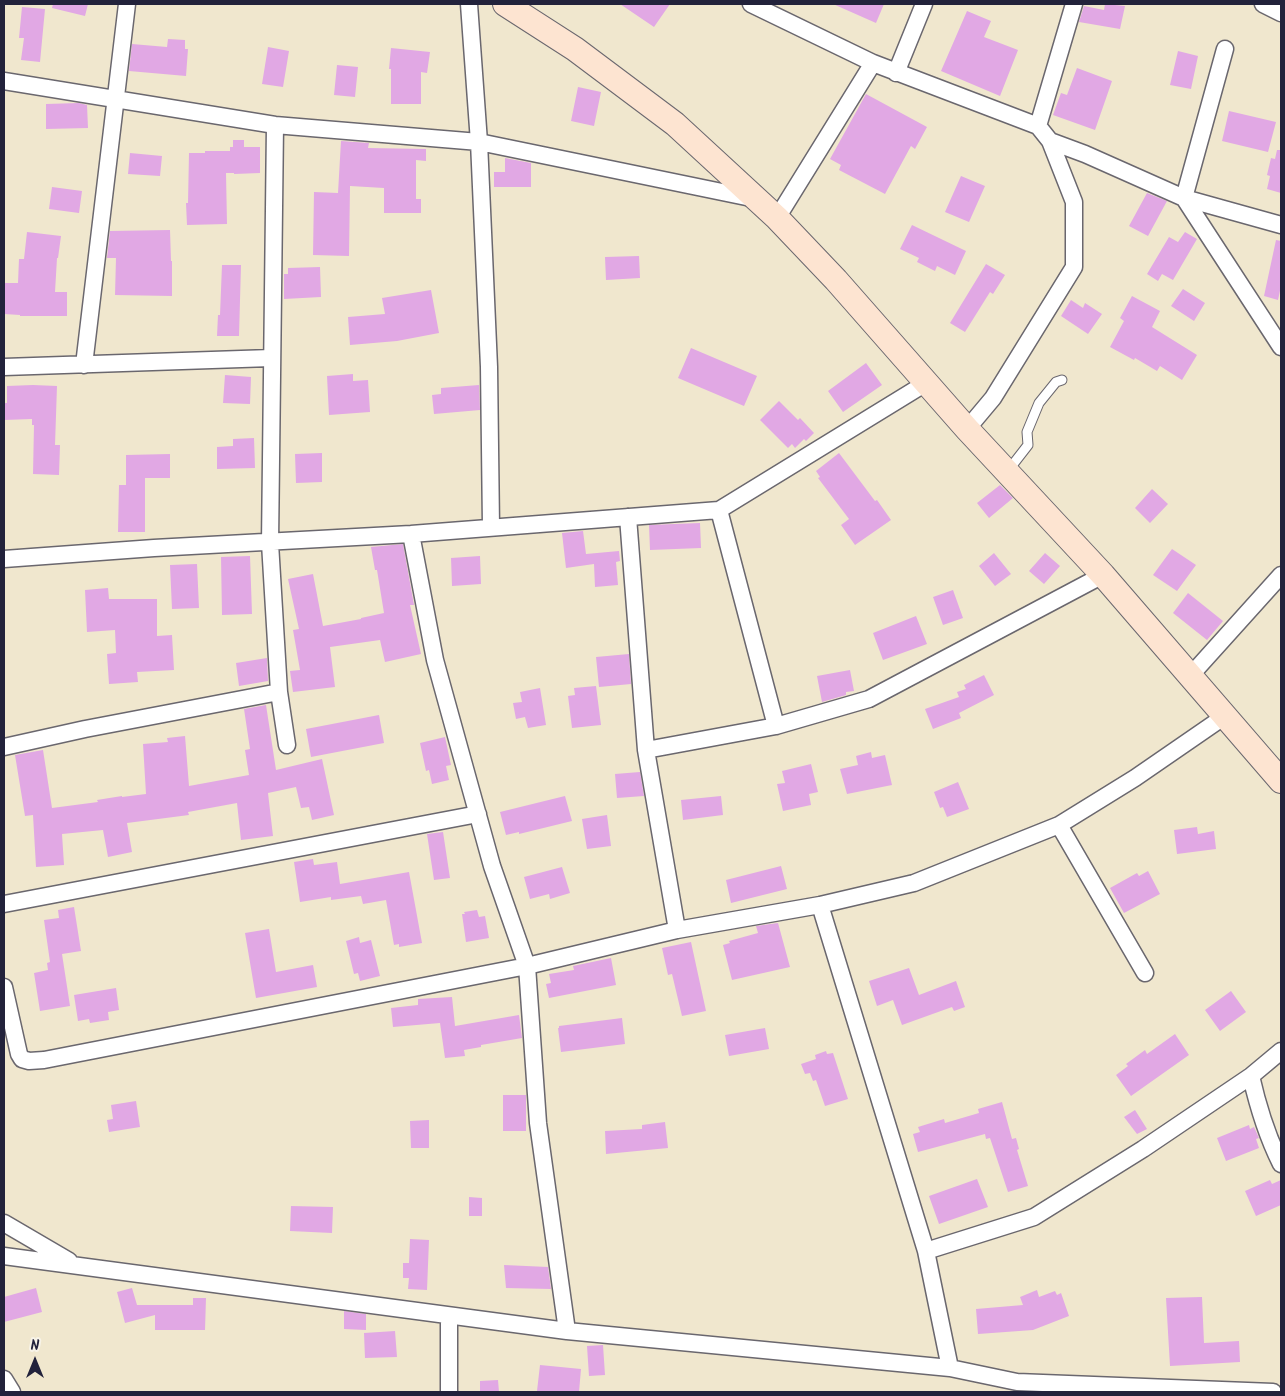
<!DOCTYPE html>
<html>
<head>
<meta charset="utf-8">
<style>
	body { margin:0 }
	#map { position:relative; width:1285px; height:1396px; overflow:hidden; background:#f0e7ce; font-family:Kalam,sans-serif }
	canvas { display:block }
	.frame { position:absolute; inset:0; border:5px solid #22223b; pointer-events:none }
	.north { position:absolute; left:10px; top:1336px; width:50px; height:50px; -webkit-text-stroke:4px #f7f3e8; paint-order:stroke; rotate:0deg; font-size:14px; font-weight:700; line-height:20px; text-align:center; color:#22223b }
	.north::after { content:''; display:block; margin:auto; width:18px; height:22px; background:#22223b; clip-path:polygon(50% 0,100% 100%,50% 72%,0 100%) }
</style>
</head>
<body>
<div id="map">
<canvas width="1285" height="1396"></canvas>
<div class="frame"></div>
<div class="north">N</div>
</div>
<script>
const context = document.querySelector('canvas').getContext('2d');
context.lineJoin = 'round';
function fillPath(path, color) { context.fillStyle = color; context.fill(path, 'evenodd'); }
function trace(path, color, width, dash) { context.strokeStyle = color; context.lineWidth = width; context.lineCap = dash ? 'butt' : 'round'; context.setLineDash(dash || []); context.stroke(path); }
const building = new Path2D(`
	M53,4H88L85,16L52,8Z
	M620,4H670L654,27Z
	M833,4H884L876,23Z
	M1105,4L1125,6L1120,29L1079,22L1084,6L1104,10Z
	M22,7L45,9L40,62L21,60L24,38H19Z
	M967,11L991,21L984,37L1018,50L1000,96L941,71Z
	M168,39L185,40V49H188L186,76L129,71L132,44L167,47Z
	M268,47L289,51L283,87L262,84Z
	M391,48L430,52L427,73L421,72V104H391V69H389Z
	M1178,51L1198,56L1191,89L1170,85Z
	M337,65L358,67L355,97L334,95Z
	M1077,68L1112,81L1095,130L1053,115L1061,93L1067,95Z
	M578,87L601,92L594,126L571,121Z
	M866,94L927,127L915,149L911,146L885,194L839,170L841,165L830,159Z
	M79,103L87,105L88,128L46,129V104Z
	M1229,111L1276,122L1268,152L1222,141Z
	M233,140H244V147H260V173L234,174V173H226L227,224L187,225L186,203H188L189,153H205V151H230V147H233Z
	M341,141L369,143L368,148L426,149V161L416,160V199H421V213H384V188L350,186L349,256L313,255L314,192L338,193Z
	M1277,150H1281V193L1267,189L1270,176L1267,175L1271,158L1275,159Z
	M130,153L162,156L160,176L128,174Z
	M505,158L531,163V187H494V172H505Z
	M961,176L985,186L969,222L945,212Z
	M52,187L82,191L79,213L49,209Z
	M1147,193L1167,201L1148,236L1129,226Z
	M912,225L966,251L955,275L937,266L935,271L917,262L919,258L900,249Z
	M170,230L171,261H172V296L115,295L116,258H107L110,231Z
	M27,232L61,236L58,258H57L55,292H67V316H20V315L4,314V283H18L19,259H24Z
	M1185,232L1197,239L1173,280L1162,274L1158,281L1147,274L1169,237L1178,242Z
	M1276,240L1281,241V286L1278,300L1264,296Z
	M639,256L640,278L606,280L605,257Z
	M986,264L1005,275L993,294L990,292L965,332L950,323Z
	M222,265H241L239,336H217L218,315H220Z
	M320,267L321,297L284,299V274H288V268Z
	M1183,289L1205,303L1194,321L1171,306Z
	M431,290L439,333L397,341L350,345L348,317L385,314L382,298Z
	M1132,296L1160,311L1152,327L1197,355L1182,380L1160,366L1157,371L1135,358L1134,360L1110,347L1124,321L1120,318Z
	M1071,300L1083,308L1085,303L1102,314L1088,334L1061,316Z
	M691,348L757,376L744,406L678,378Z
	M866,363L882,385L843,412L828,391Z
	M353,374V381L368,380L370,412L329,415L327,376Z
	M225,375L251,377L250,404L223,403Z
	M33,385L57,386L55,445H60L59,475L33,474L34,425H32V419L4,420V403H7V386Z
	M479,385L480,410L434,414L432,395L441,394V388Z
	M779,401L798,420L800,418L814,433L806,441L804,439L795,448L792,444L788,448L760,420Z
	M254,438L255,468L217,469V447L233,446V439Z
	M322,453V482L296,483L295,454Z
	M839,453L875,501L877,500L891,520L855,545L841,525L849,519L818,478L820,477L816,471Z
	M170,454V478H145V532H118L119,485H126V455Z
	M1000,485L1013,498L989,518L977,503Z
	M1152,489L1168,504L1150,523L1135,508Z
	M700,523L701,548L650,550L649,525Z
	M583,531L586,554L619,551L620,561L616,562L618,585L595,587L594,564L566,568L562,533Z
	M403,544L414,605H410L421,654L385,662L380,640L330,647L335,687L293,692L290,671L300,670L293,630L299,629L288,579L313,574L323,626L361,619V618L384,613L377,570H375L371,547Z
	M1172,549L1196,565L1177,591L1153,575Z
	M994,553L1011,574L995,586L979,566Z
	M1045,553L1060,566L1044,584L1029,571Z
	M250,556L252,614L222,615L221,557Z
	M480,556L481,584L452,586L451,558Z
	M197,564L199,608L172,609L170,565Z
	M108,588L109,599H157V636L172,635L174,670L137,672L138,682L109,684L107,654L116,653L115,630L87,632L85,590Z
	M953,590L963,618L943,625L933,597Z
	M1188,593L1223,621L1207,640L1173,613Z
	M916,616L927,644L883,660L873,633Z
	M629,654L631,684L599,687L596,657Z
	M267,658L268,681L239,686L236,663Z
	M850,670L854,691L846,692V695L822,702L817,676Z
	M984,675L994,695L959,713L961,718L933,729L925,709L959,697L957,692L966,689L964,685Z
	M596,686L601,725L572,728L568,696L575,695L574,688Z
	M540,688L546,725L528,728L525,717L516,719L513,703L522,702L520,692Z
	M266,705L276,770L322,759L334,815L312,820L309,807L301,808L296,787L268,793L273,836L241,840L237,803L188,812L189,815L127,823L132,852L108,857L103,830L62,834L64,865L36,867L33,815L25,816L15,755L43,750L52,808L98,802L97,800L122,796V797L146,794L143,744L168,742L167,738L185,736L189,786L249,775L245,750L250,749L244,709Z
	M379,715L384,743L311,757L306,729Z
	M445,737L451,765L446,766L449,780L432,784L429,770L426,771L420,743Z
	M871,752L872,758L885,755L892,785L847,794L840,769L858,765L856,756Z
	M811,764L818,792L809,794L811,805L783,811L777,784L785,783L782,771Z
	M640,772L644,796L617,798L615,774Z
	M958,782L969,809L947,817L943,807L940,808L934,792Z
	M565,796L572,821L519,834V832L506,835L500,812Z
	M721,796L723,815L683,820L681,800Z
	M607,815L611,846L587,849L582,819Z
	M1197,827L1198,834L1214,831L1216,849L1177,854L1174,830Z
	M443,832L450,878L434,880L427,834Z
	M313,859L314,865L337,862L340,884L409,872L422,943L399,947V944L394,945L386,900L363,904L361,896L331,900V897L300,902L294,862Z
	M781,866L787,889L731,903L726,880Z
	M562,867L570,893L550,899L549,894L530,899L524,877Z
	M1148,871L1160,894L1124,913L1110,888L1137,873L1139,876Z
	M74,907L81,951L62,954L70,1006L40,1011L34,973L48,970L47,963L50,962L44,920L59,918L58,910Z
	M477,910L479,917L485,916L489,938L466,942L462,914H465L464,912Z
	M778,923L790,967L732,980L723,945L730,943L729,941L758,933L756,926Z
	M269,929L276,972L313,965L317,987L256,998L245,933Z
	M359,937L360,943L371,940L380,976L360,981L358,973L354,974L346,941Z
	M691,942L706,1011L682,1016L672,974L668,975L662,948Z
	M611,958L616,985L549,998L546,984L551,983L549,974L574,970L573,966Z
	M909,968L919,995L956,981L965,1007L954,1011L952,1007L902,1025L893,1000L877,1006L869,981Z
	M116,988L119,1010L108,1012L109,1020L90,1023L89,1019L78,1021L74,995Z
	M1231,991L1246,1012L1220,1031L1205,1010Z
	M452,997L455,1026L519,1015L522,1038L481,1045V1047L464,1050L465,1056L445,1058L440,1023L393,1027L391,1008L418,1005V999Z
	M622,1018L625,1044L561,1052L558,1028H559V1026Z
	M765,1028L769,1049L729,1056L725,1035Z
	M1175,1034L1189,1055L1131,1096L1116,1075L1128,1066L1126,1064L1145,1050L1147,1054Z
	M826,1051L827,1054L833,1053L848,1099L825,1106L816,1080L813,1081L810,1073L805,1074L801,1064L816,1059L815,1055Z
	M503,1095H526V1131H503Z
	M136,1101L140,1127L109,1132L107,1120L113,1119L111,1105Z
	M1002,1102L1012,1139L1016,1138L1019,1149L1017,1150L1028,1186L1008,1192L990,1138L986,1139L985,1134L918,1152L913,1134L920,1132L918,1127L944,1119L945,1123L979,1113L978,1109Z
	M1135,1110L1147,1129L1137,1134L1124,1117Z
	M429,1120V1148H411L410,1121Z
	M665,1122L668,1148L606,1154L605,1131L642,1129V1125Z
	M1249,1125L1250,1129L1254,1127L1259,1138L1256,1139L1259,1148L1226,1161L1217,1138Z
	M977,1179L988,1207L939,1224L929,1196Z
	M1270,1180L1272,1184L1281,1180V1205L1256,1216L1245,1191Z
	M469,1197L482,1198V1216H469Z
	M291,1206L333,1207L332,1233L290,1231Z
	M410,1239L429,1240L427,1290L408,1289L409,1278H403V1263H409Z
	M504,1265L548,1267L551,1289L506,1288Z
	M36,1288L42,1312L4,1322V1297Z
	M132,1288L137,1305H193V1298H206L205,1330H155V1315L125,1323L117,1292Z
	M1037,1290L1039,1297L1055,1291L1057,1295L1061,1293L1069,1316L1033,1330L978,1334L976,1309L1023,1305L1020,1297Z
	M1202,1297L1204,1343L1239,1341L1240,1362L1170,1366L1166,1298Z
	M344,1311L366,1314V1330L344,1329Z
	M395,1331L397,1357L365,1358L364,1333Z
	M603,1345L605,1375L589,1376L587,1346Z
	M540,1365L581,1369L579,1392L537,1391Z
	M498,1380L499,1392H480V1381Z`);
const lane = new Path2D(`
	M1007,472L1028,445L1027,432L1039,403L1056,382L1062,380`);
const street = new Path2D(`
	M469,4L479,142L489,367L491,527
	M751,4L873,63L1038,126L1050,141L1085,154L1184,198L1281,225
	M1263,4L1281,13
	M1225,49L1184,198L1281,347
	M896,73L924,4
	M4,81L275,125L479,142L756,199
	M275,125L270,543L279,692L287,745
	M1038,126L1074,4
	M777,218L873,63
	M84,365L127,4
	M4,367L271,358
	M967,429L993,398L1074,267V202L1050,141
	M719,510L776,726
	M628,517L646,750L677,930
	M411,534L435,660L492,866L527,966L538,1123L567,1331
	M4,559L154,548L411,534L719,510L926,383
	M1191,675L1281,575
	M4,747L85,729L279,692
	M646,750L776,726L869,699L1103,575
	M1059,825L1145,973
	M4,904L478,814
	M820,905L926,1251L950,1368
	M4,987L19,1054L22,1059L29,1061L44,1060L527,966L677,930L820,905L914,883L1059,825L1135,778L1225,716
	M1251,1076C1258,1107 1267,1136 1281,1164
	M4,1223L69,1261
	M926,1251L1034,1217L1143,1149L1251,1076L1281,1051
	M4,1256L567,1331L950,1368L1017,1382L1273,1392
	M449,1316V1392
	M4,1379L12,1392`);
const secondary = new Path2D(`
	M505,4L575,49L675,124L777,218L836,280L967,429L1103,575L1281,781`);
fillPath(building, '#e1a8e4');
trace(lane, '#6a676e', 11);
trace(street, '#6a676e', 19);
trace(secondary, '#6a676e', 26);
trace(lane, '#fff', 9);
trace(street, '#fff', 16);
trace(secondary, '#fde4d1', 24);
</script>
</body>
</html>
